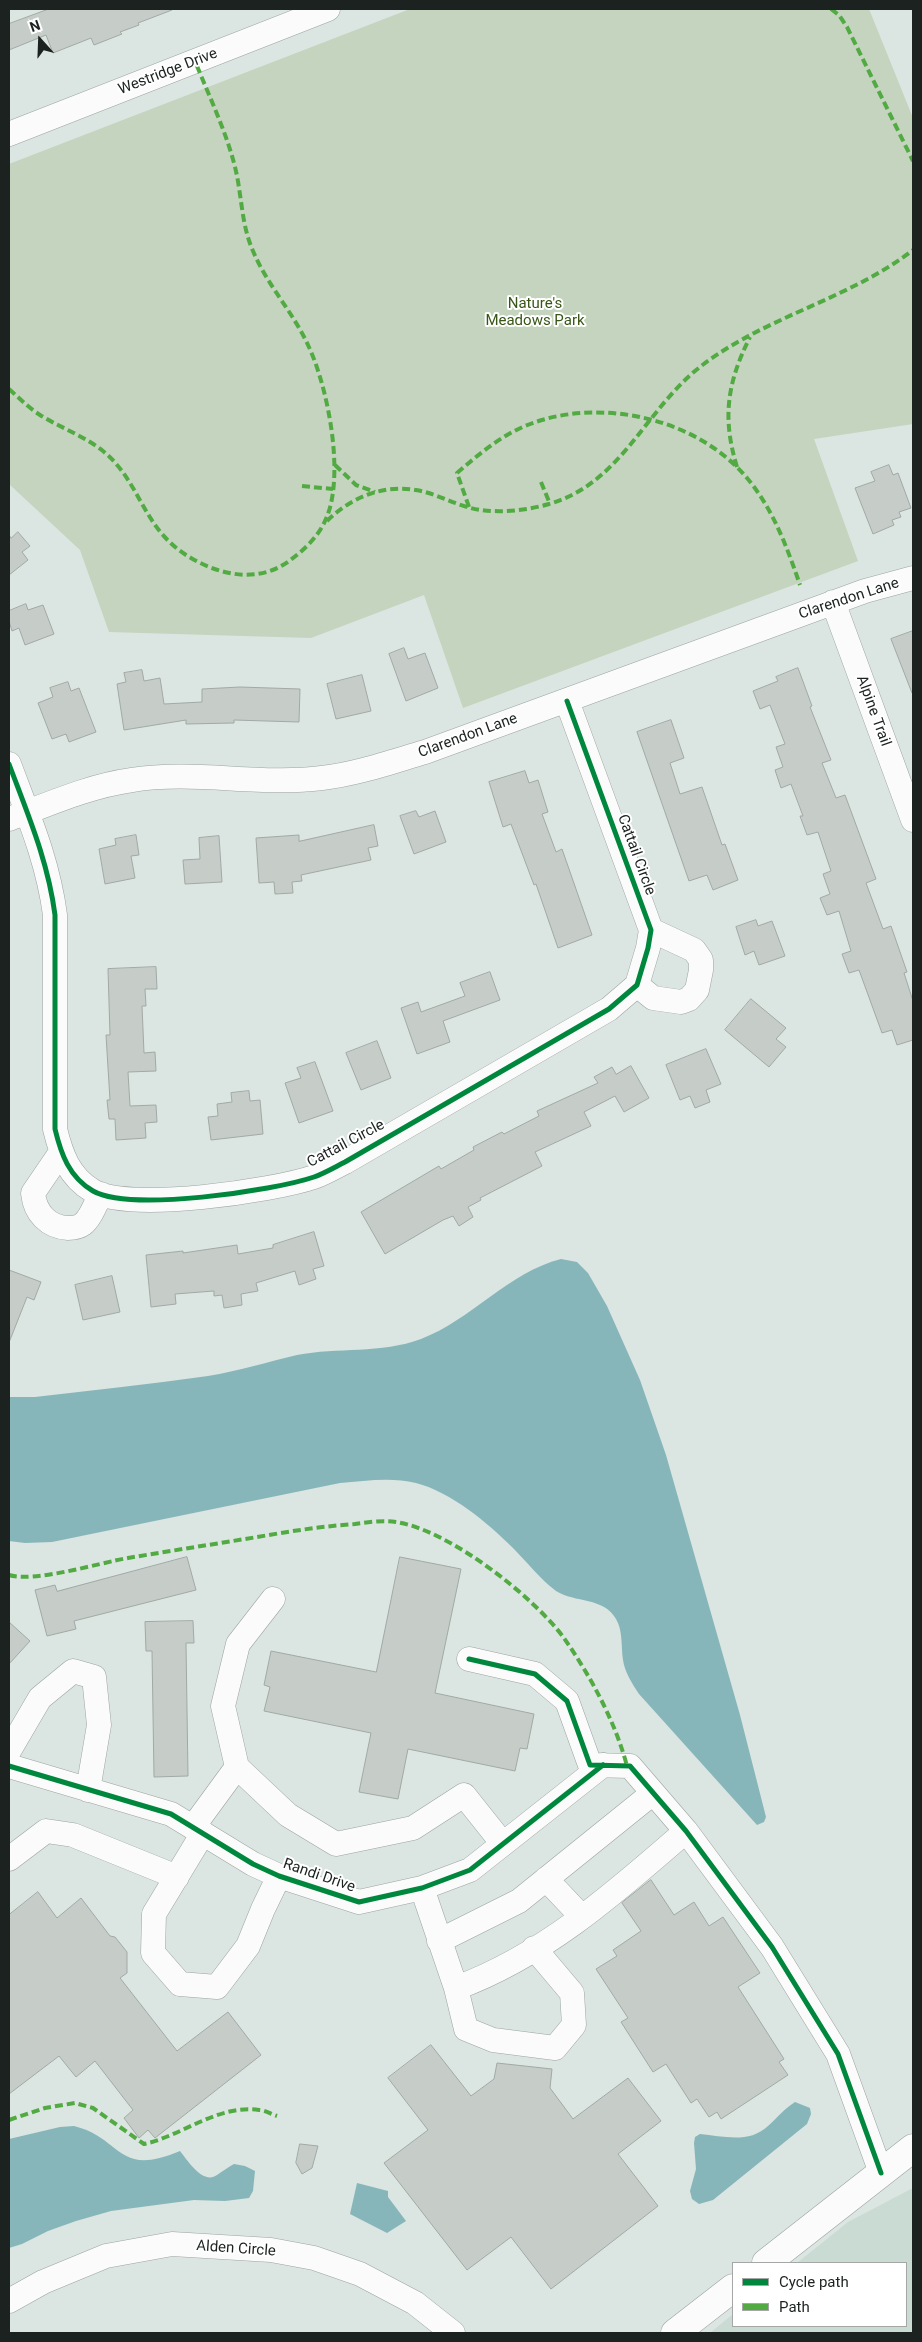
<!DOCTYPE html>
<html>
<head>
<meta charset="utf-8">
<style>
	body { margin:0 }
	#map { position:relative; width:922px; height:2342px; overflow:hidden; background:#dbe5e1; font-family:Roboto,sans-serif }
	canvas { display:block }
	.frame { position:absolute; inset:0; border:10px solid #1b221f; pointer-events:none }
	.legend { position:absolute; left:732px; top:2262px; width:175px; height:65px; box-sizing:border-box; background:#fff; border:1px solid #a4a7a5; margin:0; padding:6px 9px; list-style:none; font-size:15px; color:#1b221f }
	.legend li { display:flex; align-items:center; gap:10px; height:25px }
	.legend b { width:25px; border:1px solid #a4a7a5 }
	.north { position:absolute; left:15px; top:15px; width:50px; height:50px; -webkit-text-stroke:4px #fff; paint-order:stroke; rotate:340deg; font-size:14px; font-weight:700; line-height:20px; text-align:center; color:#1b221f }
	.north::after { content:''; display:block; margin:auto; width:18px; height:22px; background:#1b221f; clip-path:polygon(50% 0,100% 100%,50% 72%,0 100%) }
</style>
</head>
<body>
<div id="map">
<canvas width="922" height="2342"></canvas>
<div class="frame"></div>
<ul class="legend">
<li><b style="height:6px;background:#00873e"></b>Cycle path</li>
<li><b style="height:6px;background:#52aa43"></b>Path</li>
</ul>
<div class="north">N</div>
</div>
<script>
const context = document.querySelector('canvas').getContext('2d');
context.lineJoin = 'round';
function fillPath(path, color) { context.fillStyle = color; context.fill(path, 'evenodd'); }
function trace(path, color, width, dash) { context.strokeStyle = color; context.lineWidth = width; context.lineCap = dash ? 'butt' : 'round'; context.setLineDash(dash || []); context.stroke(path); }
function label(font, color, halo, rows, align = 'center') {
  context.font = font + ' Roboto,sans-serif'; context.lineWidth = 4; context.setLineDash([]); context.textBaseline = 'middle'; context.strokeStyle = halo; context.fillStyle = color; for (const [text, x, y, turn = 0] of rows) {
    context.save(); context.translate(x, y); context.rotate((+turn || 0) * Math.PI / 180); context.textAlign = isNaN(turn) ? turn : align; if (halo) context.strokeText(text, 0, 0); context.fillText(text, 0, 0); context.restore();
  }
}
const built = new Path2D(`
	M913,2188V2333H710L733,2314V2326H906V2263H797L848,2222Z`);
const green = new Path2D(`
	M410,9H869L913,118V424L814,439L858,561L463,708L424,595L311,638L109,632L80,550L9,484V164Z`);
const water = new Path2D(`
	M561,1259L577,1262L588,1273L607,1306L640,1380L666,1455L740,1715L766,1817L764,1822L757,1825L639,1694C632,1683 625,1673 623,1660C621,1647 623,1630 616,1619C604,1597 575,1603 556,1591C540,1579 527,1562 513,1548C488,1523 451,1492 416,1483C391,1477 365,1481 340,1483L52,1542L25,1543L9,1541V1397H35C93,1390 151,1384 208,1376C239,1371 267,1362 297,1355C338,1347 381,1354 421,1339C471,1320 509,1272 561,1259Z
	M795,2102L810,2108L811,2114L807,2124L713,2200L699,2204L692,2199L690,2191L696,2169L694,2143L695,2137L700,2134C723,2136 749,2144 768,2126C778,2117 784,2109 795,2102Z
	M74,2126C123,2138 116,2178 180,2151C188,2161 203,2185 217,2175C223,2171 228,2167 234,2164L245,2166L255,2171L253,2191L249,2198L225,2201L194,2200L111,2211L76,2221L48,2231L22,2244L9,2248V2139L60,2127Z
	M357,2183L388,2191V2197L406,2221L387,2233L350,2214Z`);
const building = new Path2D(`
	M49,9H172V10L138,23L139,25L120,32L122,34L94,45L91,38L53,53L46,35L9,50V24Z
	M889,465L893,475L898,473L911,508L899,512L901,517L892,520L894,525L873,534L855,488L875,481L871,472Z
	M18,532L30,546L22,552L28,560L9,575V535L11,538Z
	M26,604L28,610L43,605L54,634L25,645L19,628L12,631L9,621V611Z
	M913,631V693H912L891,639Z
	M404,648L408,659L425,653L438,688L406,701L389,654Z
	M798,668L812,706L810,707L831,760L822,763L836,798L845,795L876,879L866,883L883,929L891,926L907,972L904,973L913,1001V1040L897,1045L892,1030L882,1033L859,970L849,973L842,954L851,951L839,911L827,915L820,898L830,894L823,874L831,871L818,832L807,835L800,816H803L791,784L781,788L775,770L783,767L776,747L785,744L770,705L760,709L753,691L778,681L776,677Z
	M142,670L144,681L160,678L164,704L202,702V689L240,687L300,689L299,722L234,720V723L186,724V720L124,730L117,684L126,682L124,673Z
	M362,675L371,711L336,719L327,684Z
	M68,682L71,691L79,688L96,732L69,742L66,734L52,739L38,703L53,697L50,688Z
	M671,720L684,758L670,763L680,794L702,787L722,845L725,844L738,880L713,890L707,875L689,881L637,732Z
	M525,771L529,783L538,780L548,812L542,814L556,852L562,849L592,935L558,948L536,884L534,885L511,824L503,827L489,782Z
	M416,811L419,817L435,811L446,842L414,854L400,816Z
	M374,825L378,846L368,848L371,860L301,875L302,881L292,882L293,893L275,894L274,882L259,883L256,838L299,835V841Z
	M136,835L139,855L131,856L135,878L105,884L99,849L116,845L115,839Z
	M219,836L222,882L185,884L183,860L200,859L199,838Z
	M756,920L758,926L772,921L785,956L759,965L754,951L745,955L736,927Z
	M156,967L157,989H145L146,1006H142L144,1053L155,1052L156,1071L128,1072L130,1106L156,1105L157,1122L145,1123L146,1138L116,1140L115,1119H109L107,1100H110L106,1035H110L108,969Z
	M490,972L500,1000L443,1021L450,1042L417,1054L401,1008L418,1002L421,1012L465,996L460,983Z
	M751,999L786,1028L776,1039L786,1047L769,1067L725,1030Z
	M377,1041L391,1078L361,1090L346,1053Z
	M706,1049L721,1084L706,1090L710,1102L695,1108L690,1096L680,1100L666,1065Z
	M315,1062L333,1111L299,1123L285,1083L301,1078L297,1068Z
	M631,1066L649,1098L624,1112L615,1096L584,1112L591,1126L535,1152L542,1166L480,1198L481,1200L468,1207L473,1217L459,1226L453,1216L443,1220L385,1254L361,1212L439,1166L441,1169L474,1150L473,1147L502,1132L504,1134L539,1116L537,1111L598,1083L594,1077L612,1067L616,1074Z
	M249,1091L250,1101L260,1100L263,1134L211,1140L208,1117L218,1116L217,1104L232,1102L231,1093Z
	M314,1232L324,1266L313,1269L316,1279L299,1285L295,1271L256,1283L258,1291L241,1294L242,1305L224,1308L222,1295L214,1296V1291L175,1294L176,1304L151,1307L146,1255L183,1251V1253L237,1245L238,1254L273,1248V1245Z
	M9,1270L41,1282L34,1300L27,1297L10,1340Z
	M112,1276L120,1312L83,1320L75,1285Z
	M187,1557L196,1590L74,1621L76,1629L47,1636L35,1590L55,1585L57,1591Z
	M400,1557L461,1569L435,1693L534,1714L527,1749L520,1748L515,1771L408,1749L398,1799L359,1792L371,1733L264,1711L270,1687L264,1685L271,1651L376,1672Z
	M193,1621L194,1643H186L188,1776L154,1777L152,1651H146L145,1622Z
	M9,1622L30,1641L9,1664Z
	M651,1880L674,1915L694,1902L709,1926L723,1917L760,1973L738,1987L784,2059L779,2062L788,2075L721,2119L717,2112L709,2117L697,2099L691,2103L666,2064L653,2072L621,2022L628,2018L596,1969L617,1956L613,1950L641,1931L622,1903Z
	M38,1892L57,1918L81,1898L110,1936L115,1937L127,1952V1973L120,1978L177,2051L228,2012L261,2055L155,2138L148,2130L139,2138L124,2118L133,2110L95,2061L76,2077L59,2056L9,2094V1915Z
	M431,2045L471,2096L494,2079L497,2063L552,2069L550,2088L573,2119L628,2078L661,2121L618,2154L658,2206L551,2289L511,2237L467,2270L384,2163L428,2130L388,2078Z
	M300,2144L318,2146L312,2168L302,2174L296,2163Z`);
const minor = new Path2D(`
	M9,134L328,9
	M833,602L913,820
	M9,764C28,815 48,861 55,915V1129C61,1154 69,1177 93,1191C130,1212 273,1191 314,1177C325,1173 335,1167 345,1162L609,1009L637,985L648,948L651,930L567,701
	M9,819C49,804 89,786 132,780C195,770 259,786 322,778C357,774 391,762 425,752L865,591L913,578
	M637,985L653,998L681,1002L689,999L697,990L701,970V960L694,950L651,930
	M61,1152L33,1193C35,1213 48,1227 68,1228C73,1228 79,1227 83,1224C91,1218 96,1202 101,1194
	M469,1659L535,1674L567,1701L590,1765L630,1766L686,1831L772,1947L838,2054L881,2173
	M9,1751L40,1698L73,1671L94,1677L99,1725L88,1790
	M9,1766L171,1814L253,1864L279,1876L359,1902L422,1888L470,1870L603,1765
	M237,1767L288,1815L336,1844L413,1828L464,1795L503,1844
	M193,1827L237,1767L223,1706L238,1644L273,1599
	M203,1833L154,1914L153,1953L180,1984L217,1987L248,1946L263,1909L279,1876
	M9,1859L46,1831L73,1835L177,1877
	M546,1879L582,1917
	M422,1888L456,1988L466,2029L493,2040L555,2048L574,2025L572,1993L534,1948
	M439,1941L519,1901L653,1793
	M456,1988C544,1956 616,1892 686,1831
	M9,2301L43,2282L106,2256L172,2244L271,2250L314,2258L360,2274L415,2303L453,2333`);
const tertiary = new Path2D(`
	M766,2263L913,2148
	M675,2333L733,2288`);
const quiet = new Path2D(`
	M831,9L839,15L847,27L913,161
	M9,389C19,398 29,408 40,415C61,428 84,436 103,451C142,483 142,530 191,558C222,576 259,583 289,561C303,551 318,537 325,521C346,478 328,387 308,345C293,312 267,285 253,251C241,224 242,195 235,167C226,131 209,96 195,61
	M335,465L356,485L375,492
	M737,467C722,418 727,383 750,337
	M541,482L550,504
	M302,486L333,489
	M469,507L457,473C478,455 499,437 525,426C597,396 696,417 747,478C773,509 787,547 800,585
	M327,521C350,498 383,484 416,490C439,494 458,507 481,510C503,513 528,510 549,504C619,484 643,415 695,371C759,318 847,301 913,250
	M9,1575C34,1583 99,1563 128,1558C175,1550 222,1543 269,1535C298,1530 326,1526 355,1524C368,1522 383,1520 396,1522C449,1530 533,1596 564,1638C591,1677 615,1721 627,1766
	M9,2120L45,2108L75,2103L93,2108L144,2144C182,2136 218,2104 259,2110C265,2110 271,2114 277,2116`);
const cycleway = new Path2D(`
	M9,764C28,815 48,861 55,915V1129C61,1154 69,1177 93,1191C130,1212 273,1191 314,1177C325,1173 335,1167 345,1162L609,1009L637,985L648,948L651,930L567,701
	M469,1659L535,1674L567,1701L590,1765L630,1766L686,1831L772,1947L838,2054L881,2173
	M9,1766L171,1814L253,1864L279,1876L359,1902L422,1888L470,1870L603,1765`);
const streetNames = [
	["Westridge Drive",168,72,-21],
	["Clarendon Lane",849,599,-18],
	["Alpine Trail",873,711,70],
	["Clarendon Lane",468,736,-20],
	["Cattail Circle",636,855,70],
	["Cattail Circle",346,1144,-28],
	["Randi Drive",319,1876,19],
	["Alden Circle",236,2249,4]
];
const parkNames = [
	["Nature's",535,304],
	["Meadows Park",535,321]
];
fillPath(built, '#c9dbd3');
fillPath(green, '#c4d4be');
fillPath(water, '#86b6ba');
fillPath(building, '#c6cdc9');
trace(building, '#a2a9a5', 1);
trace(minor, '#9ca4a0', 25);
trace(tertiary, '#9ca4a0', 29);
trace(minor, '#fafbfa', 24);
trace(tertiary, '#fafbfa', 28);
trace(quiet, '#52aa43', 4, [8, 4]);
trace(cycleway, '#00873e', 5);
label('15px', '#1b221f', '#fff', streetNames);
label('15px', '#375616', '#fff', parkNames);
</script>
</body>
</html>
